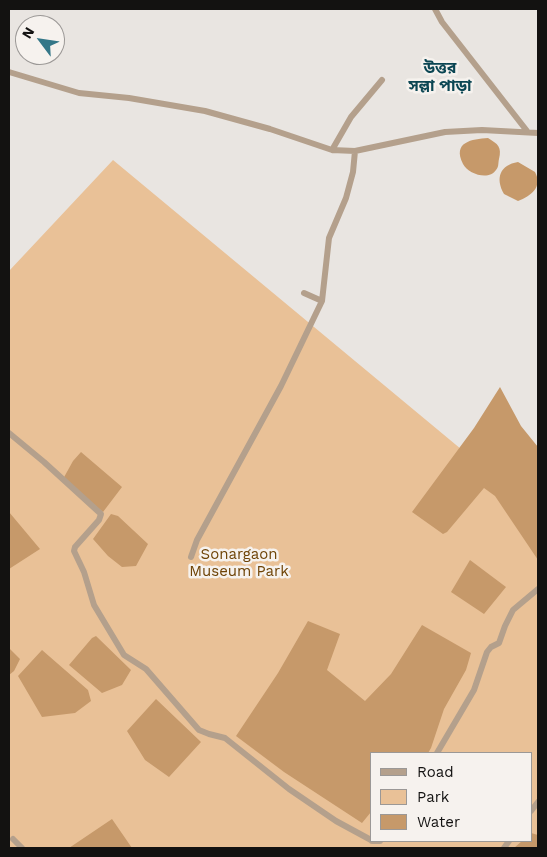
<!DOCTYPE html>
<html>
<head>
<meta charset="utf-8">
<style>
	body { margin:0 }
	#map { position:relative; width:547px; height:857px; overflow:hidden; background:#e9e5e1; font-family:"Work Sans",sans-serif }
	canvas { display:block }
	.frame { position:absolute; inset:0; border:10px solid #131211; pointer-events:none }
	.legend { position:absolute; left:370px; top:752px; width:162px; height:90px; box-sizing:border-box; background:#f6f2ee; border:1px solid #9b9896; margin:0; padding:6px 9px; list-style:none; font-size:15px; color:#131211 }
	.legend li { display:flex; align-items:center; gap:10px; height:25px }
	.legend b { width:25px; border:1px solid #9b9896 }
	.north { position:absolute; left:15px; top:15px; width:50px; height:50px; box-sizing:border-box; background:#f6f2ee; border:1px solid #9b9896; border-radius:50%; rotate:301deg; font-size:14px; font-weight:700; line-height:20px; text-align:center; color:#131211 }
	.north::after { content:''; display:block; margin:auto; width:18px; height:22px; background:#347788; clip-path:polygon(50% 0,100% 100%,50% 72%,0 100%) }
</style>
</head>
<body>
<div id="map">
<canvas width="547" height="857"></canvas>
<div class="frame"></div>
<ul class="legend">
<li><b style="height:6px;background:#b4a08c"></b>Road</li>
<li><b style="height:14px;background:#e9c197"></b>Park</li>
<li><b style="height:14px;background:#c6996a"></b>Water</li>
</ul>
<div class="north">N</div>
</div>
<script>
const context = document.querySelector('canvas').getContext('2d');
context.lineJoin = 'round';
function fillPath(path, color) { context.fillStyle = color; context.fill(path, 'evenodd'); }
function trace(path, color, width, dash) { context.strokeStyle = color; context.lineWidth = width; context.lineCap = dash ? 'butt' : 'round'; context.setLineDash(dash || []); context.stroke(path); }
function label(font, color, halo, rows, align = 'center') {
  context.font = font + ' "Work Sans","Noto Sans Bengali",sans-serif'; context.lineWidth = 5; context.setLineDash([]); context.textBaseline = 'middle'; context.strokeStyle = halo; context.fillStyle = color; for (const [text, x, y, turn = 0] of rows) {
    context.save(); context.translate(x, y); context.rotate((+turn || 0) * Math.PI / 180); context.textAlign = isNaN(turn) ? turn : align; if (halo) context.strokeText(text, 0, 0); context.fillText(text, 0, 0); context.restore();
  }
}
const green = new Path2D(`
	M113,160L538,513V848H9V271ZM371,753H531V841H371Z`);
const water = new Path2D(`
	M488,138C498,144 502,147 499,159C498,163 499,167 496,170C489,181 468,174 463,164C452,142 472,139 488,138Z
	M518,162L535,172C543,187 531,196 518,201L504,194C495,178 500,165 518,162Z
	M500,387L521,426L538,447V560L495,496L484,488L447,532L443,534L412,512L474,428Z
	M81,452L122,487L103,512L63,479L73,461Z
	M9,512L40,549L9,569Z
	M111,514L118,516L148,544L136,566L122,567L108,556L93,539Z
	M470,560L506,587L484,614L451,592Z
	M308,621L340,634L327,670L365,701L391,674L422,625L471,653L466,670L444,709L431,748L428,753H371V812L362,823L284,772L236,736L278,673Z
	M96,636L131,670L122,685L102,693L69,665L92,638Z
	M9,648L20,659L14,671L9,675Z
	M42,650L88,690L91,701L75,713L42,717L18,676Z
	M156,699L201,742L169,777L145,760L127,731Z
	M112,819L132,848H69Z
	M531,833L538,835V848H514L522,841H531Z`);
const street = new Path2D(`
	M435,9L442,22L527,131
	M9,72L79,93L129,98L205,111L270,129L332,150L355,151L445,132L482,130L538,133
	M332,150L351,117L382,80
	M304,293L322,301
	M9,433L44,462L101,514L99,520L75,547L74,551L84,572L94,605L124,655L146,669L199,730L209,734L225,738L289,789L336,821L371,840
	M191,557L197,540L281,386L322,301L329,238L346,198L353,172L355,151
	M437,753L474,690L487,652L491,647L499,643L505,626L513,610L538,589
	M531,811L538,802
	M13,839L22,848
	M372,841H380
	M504,848L509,841`);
const parkNames = [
	["Sonargaon",239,555],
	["Museum Park",239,572]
];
const neighbourhoodNames = [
	["উত্তর",440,68],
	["সল্লা পাড়া",440,86]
];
fillPath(green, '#e9c197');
fillPath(water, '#c6996a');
trace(street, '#b4a08c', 6);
label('15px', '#6e4306', '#f6f2ee', parkNames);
label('bold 16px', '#0b4653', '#f6f2ee', neighbourhoodNames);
</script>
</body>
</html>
